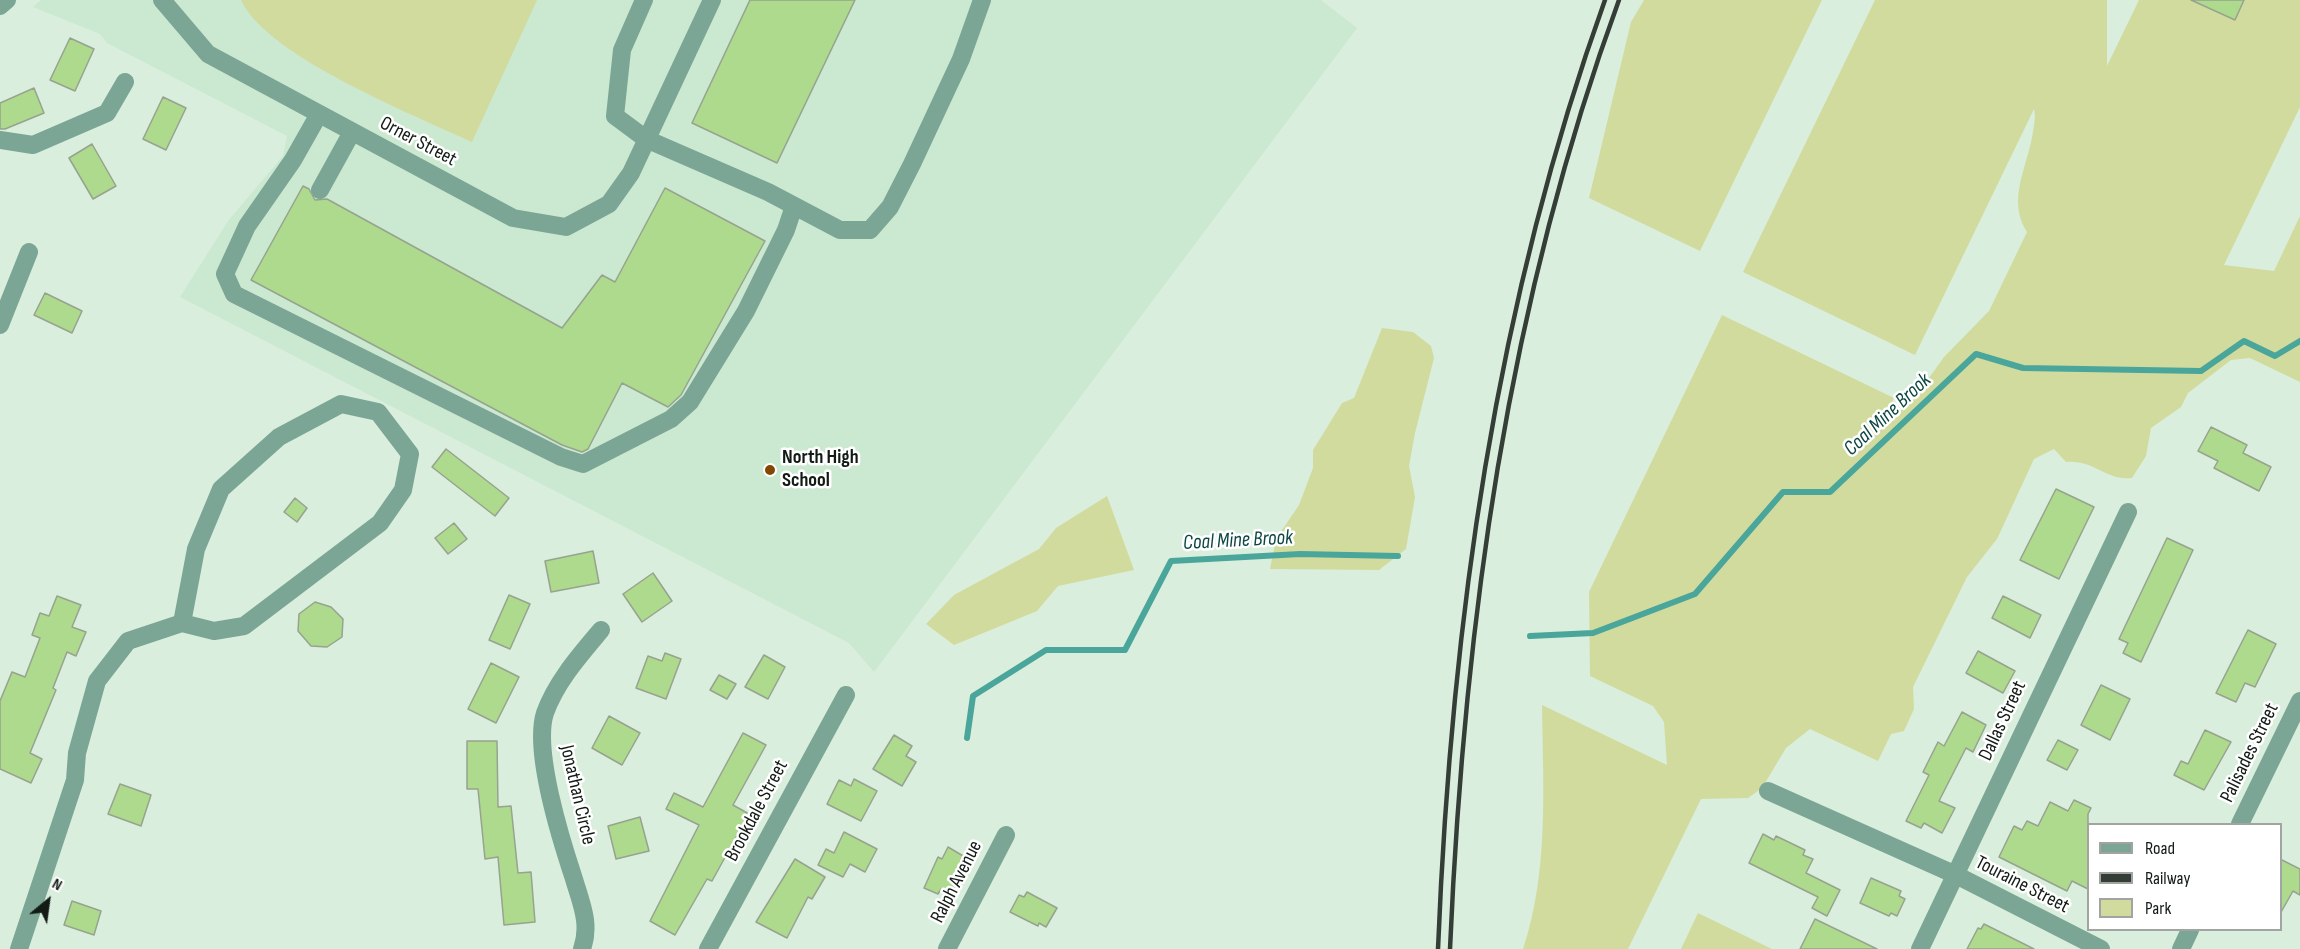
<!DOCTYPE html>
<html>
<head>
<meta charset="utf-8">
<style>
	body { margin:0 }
	#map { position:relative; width:2300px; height:949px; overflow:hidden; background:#d9eedd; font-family:"Sofia Sans Condensed",sans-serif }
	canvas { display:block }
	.legend { position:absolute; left:2087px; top:823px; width:195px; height:108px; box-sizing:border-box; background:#fff; border:2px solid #a1a4a1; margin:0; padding:8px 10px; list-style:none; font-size:18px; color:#131b15 }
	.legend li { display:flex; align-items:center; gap:12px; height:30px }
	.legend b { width:30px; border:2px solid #a1a4a1 }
	.north { position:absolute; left:18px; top:871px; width:60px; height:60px; -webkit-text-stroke:4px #fff; paint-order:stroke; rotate:29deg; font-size:16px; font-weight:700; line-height:24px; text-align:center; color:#131b15 }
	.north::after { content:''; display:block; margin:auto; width:21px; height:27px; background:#131b15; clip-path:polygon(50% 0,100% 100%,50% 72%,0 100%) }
</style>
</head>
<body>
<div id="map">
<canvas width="2300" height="949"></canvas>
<ul class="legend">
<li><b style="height:8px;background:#7ba595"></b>Road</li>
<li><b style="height:8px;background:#343e36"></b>Railway</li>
<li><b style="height:16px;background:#d2db9e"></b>Park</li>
</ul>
<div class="north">N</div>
</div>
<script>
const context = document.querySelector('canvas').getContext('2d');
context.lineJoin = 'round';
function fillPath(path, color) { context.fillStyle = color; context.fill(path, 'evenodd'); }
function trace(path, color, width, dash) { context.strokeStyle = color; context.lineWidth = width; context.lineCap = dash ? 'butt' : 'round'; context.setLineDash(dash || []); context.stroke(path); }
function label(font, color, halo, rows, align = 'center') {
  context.font = font + ' "Sofia Sans Condensed",sans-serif'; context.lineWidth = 5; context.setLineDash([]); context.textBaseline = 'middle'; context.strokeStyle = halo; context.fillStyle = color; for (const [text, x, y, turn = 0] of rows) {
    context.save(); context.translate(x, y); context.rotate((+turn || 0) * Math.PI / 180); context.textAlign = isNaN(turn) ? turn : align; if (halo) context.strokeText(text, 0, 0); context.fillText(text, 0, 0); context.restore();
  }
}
const built = new Path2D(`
	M41,0H1321L1357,28L874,672L849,643L180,297L228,221L283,156L287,136L107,43L100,34L33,7Z`);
const green = new Path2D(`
	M241,0H537L472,142C414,115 266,56 241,0Z
	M1644,0H1822L1700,251L1589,198L1631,22Z
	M1875,0H2107V66L2139,0H2300V107L2224,265L2274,271L2300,216V382L2250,358L2231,360L2188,393L2181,407L2151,428L2146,456L2132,478C2105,481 2096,460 2066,462L2054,449L2034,459L1997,539L1967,577L1913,687L1914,709L1904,731L1891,734L1878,761L1810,729L1786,748L1762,788L1748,798L1701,799L1628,949H1523C1549,872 1543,786 1542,705L1667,765L1664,722L1653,706L1590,676L1589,592L1722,315L1894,398L1884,420L1911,403L1944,357L1989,311L2027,232C2006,200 2028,166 2033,132C2034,125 2036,117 2034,109L1915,355L1743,272Z
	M1382,328L1413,332L1431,346L1434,358L1415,433L1409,466L1415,497L1406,549L1379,570L1270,569L1276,539L1299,505L1313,468V450L1342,403L1354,398Z
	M1107,496L1134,570L1058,586L1037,611L954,645L926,624L954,595L1039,549L1056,528Z
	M1698,913L1772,949H1681Z`);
const stream = new Path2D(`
	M1530,636L1593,633L1695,594L1783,492H1830L1976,354L2023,368L2201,371L2244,341L2275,356L2300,341
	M967,738L973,696L1046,650H1125L1171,561L1300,554L1398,556`);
const building = new Path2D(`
	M750,0H855L777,163L692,123Z
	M2191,0H2244L2235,20Z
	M70,38L94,49L75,91L50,80Z
	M34,88L44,113L5,129H0V103Z
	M163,97L186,108L166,150L143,139Z
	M92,144L116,186L93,199L69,158Z
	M303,186L309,189L315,200L327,199L562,328L602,275L615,282L665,188L765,241L681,395L668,407L622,383L588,449L582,452L562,445L251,280Z
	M45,293L82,311L72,333L34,315Z
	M2211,427L2247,445L2243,453L2271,467L2259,491L2214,468L2218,461L2198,451Z
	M446,449L509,498L495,516L432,467Z
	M2056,489L2094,507L2059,579L2020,560Z
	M295,498L307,508L297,522L284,512Z
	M454,523L467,539L448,554L435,538Z
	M2167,538L2193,550L2141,662L2123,653L2128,643L2119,639Z
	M593,551L599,583L551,592L545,561Z
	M653,573L672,601L642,622L623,594Z
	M509,595L530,604L510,649L489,640Z
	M57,596L81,605L72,627L86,632L76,656L67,652L53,688L56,690L30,753L42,759L31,783L0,769V701L12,672L25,677L40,638L32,635L40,613L49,616Z
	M2003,596L2041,615L2030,638L1992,618Z
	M315,602L331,607L343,619L342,637L327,647L311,646L298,631L299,614Z
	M2248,630L2276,644L2255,687L2245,683L2236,702L2216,693Z
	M1978,651L2015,671L2003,693L1966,673Z
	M665,653L681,659L666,699L636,688L648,656L662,661Z
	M764,655L785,667L768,699L745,687Z
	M491,663L519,677L496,723L468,709Z
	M719,675L736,684L727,699L710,690Z
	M2101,685L2130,699L2110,740L2081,725Z
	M1962,712L1986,725L1973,752L1966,748L1939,801L1955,808L1942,833L1924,823L1921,828L1906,821L1929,775L1923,772L1938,742L1944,746Z
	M609,716L640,733L622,765L592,748Z
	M2205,730L2231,742L2204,790L2174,775L2181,761L2188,764Z
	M743,733L766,745L733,805L749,814L712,881L707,879L675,935L650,921L699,825L666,809L674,793L703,807Z
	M894,735L912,746L906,756L916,762L902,786L873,769Z
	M2058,740L2078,750L2067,770L2047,760Z
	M467,741H497L498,807L511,806L518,873L531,872L535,922L504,925L498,857L485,859L478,789H467Z
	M854,779L877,791L861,821L827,804L839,780L851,786Z
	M120,784L151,795L141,826L108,814Z
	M2074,800L2091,808L2088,814V889L2072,881L2067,891L1999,857L2014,826L2022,830L2027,821L2038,826L2050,802L2068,811Z
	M640,817L649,851L616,859L608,826Z
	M844,832L877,849L865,872L850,864L843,877L818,865L826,849L834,853Z
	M1763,834L1774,840L1776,836L1805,850L1803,855L1813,859L1806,873L1840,890L1827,916L1812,908L1818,897L1749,863Z
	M948,847L970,860L964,870L963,882L954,888L951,894L941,889L938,894L924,888L938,857L942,859Z
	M795,859L825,877L812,899L808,897L787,938L756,922Z
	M2280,859L2300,869V895L2293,891L2280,914Z
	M1871,878L1901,891L1899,896L1905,899L1897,916L1891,913L1889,916L1860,903Z
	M1027,892L1057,908L1046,927L1039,923L1038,926L1010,912L1019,895L1024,897Z
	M72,901L101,911L94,935L64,925Z
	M1815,919L1877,949H1800Z
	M1984,924L2034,949H1967L1978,928L1981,929Z`);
const minor = new Path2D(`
	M162,0L208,54L513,218L566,227L609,204L631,173L712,0
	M644,0L622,50L615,116L646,139L768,192L840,230H870L890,207L912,164L961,59L982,0
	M0,6L7,0
	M319,114L293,160L247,226L225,274L234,294L561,457L583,464L671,419L690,402L746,311L786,230L794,206
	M0,140L33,145L107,113L125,82
	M320,190L352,132
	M0,325L29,252
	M1768,791L1956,875L2101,949
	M2240,824L2300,701
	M19,949L75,780L77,753L97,681L128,641L182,623L196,549L221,489L279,437L341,404L378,412L410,454L403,490L380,523L244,626L214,631L182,623
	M582,949C591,924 581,903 574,879C561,840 533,750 545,713C556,682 580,655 601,630
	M708,949L846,695
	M947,949L1006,835
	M1920,949L2128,512
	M2181,949L2190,930`);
const rail = new Path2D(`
	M1438,949C1451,626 1495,305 1605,0
	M1450,949C1464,626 1507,305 1619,0`);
const markers = [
	[770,470,6,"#834700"]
];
const streetNames = [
	["Orner Street",418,142,28],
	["Dallas Street",2003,721,-65],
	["Palisades Street",2250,753,-64],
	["Jonathan Circle",577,795,77],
	["Brookdale Street",757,811,-62],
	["Ralph Avenue",957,882,-63],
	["Touraine Street",2022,885,27]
];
const poiNames = [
	["North High",782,458],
	["School",782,481]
];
const waterNames = [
	["Coal Mine Brook",1888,415,-43],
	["Coal Mine Brook",1238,541,-3]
];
fillPath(built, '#cbe8d1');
fillPath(green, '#d2db9e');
trace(stream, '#4aa59b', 6);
fillPath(building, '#adda8d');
trace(building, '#97a38f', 1.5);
trace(minor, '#7ba595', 18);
trace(rail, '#343e36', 4.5);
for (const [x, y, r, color] of markers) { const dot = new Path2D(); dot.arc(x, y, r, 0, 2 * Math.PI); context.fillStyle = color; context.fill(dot); trace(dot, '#fff', 2); }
label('20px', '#131b15', '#fff', streetNames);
label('bold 20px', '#131b15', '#fff', poiNames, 'left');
label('italic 21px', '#0d4743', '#fff', waterNames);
</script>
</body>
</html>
